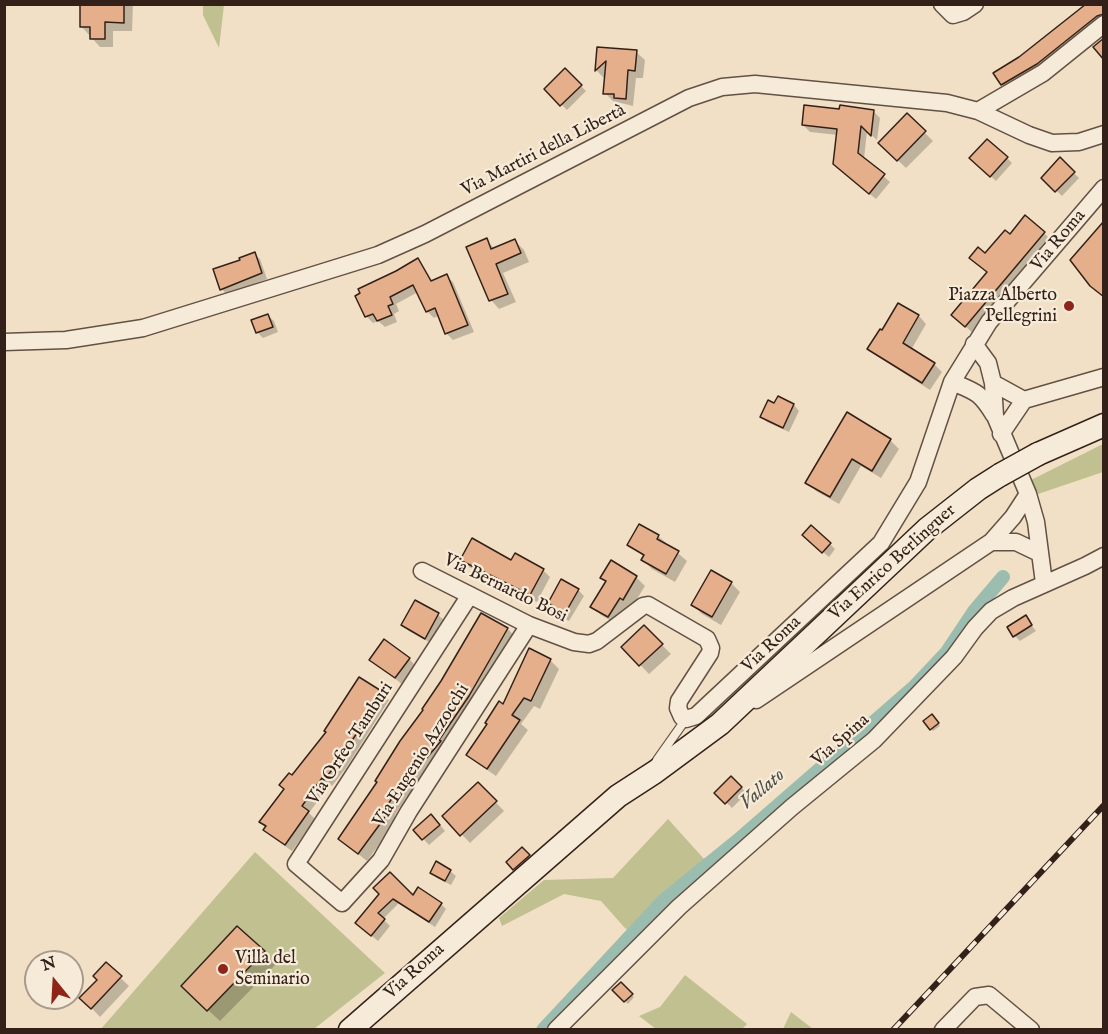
<!DOCTYPE html>
<html>
<head>
<meta charset="utf-8">
<style>
	body { margin:0 }
	#map { position:relative; width:1108px; height:1034px; overflow:hidden; background:#f1e0c5; font-family:"IM FELL English",serif }
	canvas { display:block }
	.frame { position:absolute; inset:0; border:6px solid #332119; pointer-events:none }
	.north { position:absolute; left:24px; top:950px; width:60px; height:60px; box-sizing:border-box; background:#f6ebd9; border:2px solid #a89a8c; border-radius:50%; rotate:342deg; font-size:16px; font-weight:700; line-height:24px; text-align:center; color:#332119 }
	.north::after { content:''; display:block; margin:auto; width:21px; height:27px; background:#8f2418; clip-path:polygon(50% 0,100% 100%,50% 72%,0 100%) }
</style>
</head>
<body>
<div id="map">
<canvas width="1108" height="1034"></canvas>
<div class="frame"></div>
<div class="north">N</div>
</div>
<script>
const context = document.querySelector('canvas').getContext('2d');
context.lineJoin = 'round';
function fillPath(path, color) { context.fillStyle = color; context.fill(path, 'evenodd'); }
function trace(path, color, width, dash) { context.strokeStyle = color; context.lineWidth = width; context.lineCap = dash ? 'butt' : 'round'; context.setLineDash(dash || []); context.stroke(path); }
function label(font, color, halo, rows, align = 'center') {
  context.font = font + ' "IM FELL English",serif'; context.lineWidth = 4.5; context.setLineDash([]); context.textBaseline = 'middle'; context.strokeStyle = halo; context.fillStyle = color; for (const [text, x, y, turn = 0] of rows) {
    context.save(); context.translate(x, y); context.rotate((+turn || 0) * Math.PI / 180); context.textAlign = isNaN(turn) ? turn : align; if (halo) context.strokeText(text, 0, 0); context.fillText(text, 0, 0); context.restore();
  }
}
const green = new Path2D(`
	M203,5H224L219,48L203,15Z
	M1103,444V472L1038,494L1031,480Z
	M668,819L705,860L717,869L639,941L624,927L601,901L564,894L502,926L499,918L544,880L613,878Z
	M255,852L385,973L314,1029L100,1030Z
	M685,975L747,1024L742,1029H656L639,1016L660,1007Z
	M791,1012L813,1029H783Z`);
const shadow = new Path2D(`
	M82,4H133L132,31H113V47H100L81,26Z
	M1104,4V25L1011,92L1002,84L996,74Z
	M599,49L636,52L645,60L643,78H636L633,106L613,101L605,93L606,80L597,71Z
	M565,70L586,91L567,110L546,89Z
	M874,112L880,118L877,140L867,131L864,159L890,182L876,199L841,171L838,135L810,132L803,125Z
	M907,115L933,141L906,168L880,143Z
	M1007,158L1012,163L996,181L977,164Z
	M1060,160L1079,178L1062,196L1043,178Z
	M1044,233L1056,245L978,338L953,315L988,273L971,258L985,255L1010,236Z
	M486,240L495,249L515,241L524,250L529,262L503,273L516,302L499,309L491,300Z
	M254,254L260,259L267,279L227,295L222,289L242,261Z
	M418,260L424,267L433,282L446,276L453,282L474,332L453,340L446,333L440,315L434,318L427,311L418,292L396,304L399,311L394,314L397,322L385,327L378,321L373,323L366,316Z
	M899,305L919,316L926,324L911,350L934,364L942,372L930,390L877,356L869,348L883,332Z
	M268,316L274,321L278,332L263,338L257,332Z
	M779,398L794,405L799,411L789,432L767,422L762,417L775,405Z
	M848,414L890,440L899,449L881,478L861,466L839,504L816,491L807,482Z
	M658,536L687,561L675,582L652,569L643,560L645,557L629,545Z
	M810,541L830,544L835,549L829,557Z
	M462,560L543,570L550,577L537,602L469,567Z
	M636,577L645,586L632,607L629,606L618,625L601,615L592,607L607,582L602,578Z
	M731,583L740,592L721,625L702,614L693,605Z
	M578,590L584,596L569,621L558,615L549,603Z
	M416,602L438,615L444,620L431,643L409,631L403,625Z
	M481,615L508,629L516,638L413,800L407,796L395,815L398,819L367,861L339,839L443,682Z
	M1025,617L1036,631L1020,641L1015,636Z
	M644,627L671,654L649,674L623,647Z
	M371,659H409L418,668L404,686Z
	M550,660L559,669L540,709L534,706L521,724L528,730L496,776L477,763L468,754L503,706Z
	M382,693L389,700L346,768L332,786L330,784L309,813L315,819L292,851L272,837L261,822L285,789Z
	M934,718L940,726L933,731L931,729Z
	M731,778L747,793L732,808L717,793Z
	M478,784L504,811L470,843L444,816Z
	M437,821L445,831L429,845L415,830Z
	M522,849L534,861L520,874L508,862Z
	M450,871L456,876L451,885L437,878L432,873Z
	M381,893L413,897L441,904L446,909L435,927L399,903L383,919L390,926L378,941L362,928Z
	M237,929L276,964L220,1021L195,998Z
	M106,964L129,986L100,1017L82,998L99,980Z
	M621,984L634,997L628,1004L614,990Z`);
const canal = new Path2D(`
	M543,1030L663,901L737,841L914,687L947,652L975,610L1003,577`);
const building = new Path2D(`
	M80,4H124V23L105,22V39H90V27H80Z
	M1086,4H1104V14L1097,16L1037,64L1001,85L993,73L1019,57Z
	M1104,38V60L1093,47Z
	M597,47L637,50L635,71L628,70L626,99L614,98V94H603L606,61L595,71Z
	M565,68L582,85L560,106L544,89Z
	M804,105L839,109L840,105L874,110L871,136L861,126L858,153L885,174L869,194L833,164L837,129L802,125Z
	M907,113L926,131L897,161L878,143Z
	M987,139L1008,157L990,177L969,158Z
	M1060,157L1075,172L1055,192L1041,178Z
	M1025,215L1045,232L965,327L951,315L987,272L969,258L978,247L985,253L1005,230L1010,234Z
	M1104,221V297L1090,286L1070,260Z
	M487,238L491,249L515,239L521,253L496,264L508,294L489,301L466,247Z
	M255,252L262,273L220,290L213,269L240,260L239,258Z
	M418,258L431,281L447,274L468,325L445,334L435,308L426,312L413,285L390,297L393,304L388,306L392,315L377,321L373,314L365,317L355,296L360,293L358,289L396,271Z
	M898,303L919,315L903,343L935,363L922,383L867,349L880,329L882,330Z
	M268,314L273,327L256,333L251,320Z
	M778,396L794,404L783,428L760,417L768,400L774,403Z
	M847,412L891,439L872,471L852,459L830,497L805,483Z
	M639,524L659,535L657,539L679,551L666,574L641,560L644,555L627,545Z
	M811,525L831,543L822,553L802,535Z
	M472,538L511,560L515,553L544,569L530,595L460,560Z
	M611,560L637,576L623,600L620,598L608,617L590,607L606,581L600,578Z
	M711,570L732,582L712,617L691,605Z
	M561,579L579,589L563,617L551,610L553,606L548,603Z
	M415,600L439,613L425,639L401,625Z
	M481,613L508,628L469,696L439,740L441,741L425,760L404,793L398,789L387,806L391,809L358,854L338,839L377,782L375,781L400,741L423,710L422,709L441,681Z
	M1026,615L1032,625L1013,637L1007,627Z
	M644,625L663,644L639,666L621,647Z
	M384,639L410,658L395,678L369,660Z
	M529,648L551,659L531,701L524,698L512,715L520,720L487,769L466,755L487,724L485,723L499,701L503,704Z
	M359,677L383,692L339,761L324,780L322,778L302,806L309,811L285,845L263,830L266,826L259,822L284,789L279,785L289,773L292,775L326,732L324,731Z
	M932,714L939,723L930,730L923,721Z
	M731,776L742,787L725,804L714,793Z
	M478,782L497,801L460,836L442,816Z
	M431,814L440,825L422,840L413,830Z
	M522,847L530,855L513,870L506,862Z
	M436,861L451,870L445,881L430,873Z
	M390,872L413,895L418,887L442,903L429,922L393,899L378,913L385,919L371,936L355,923L379,894L373,888Z
	M237,926L265,951L207,1011L181,986Z
	M106,962L122,976L91,1009L79,998L97,980L93,976Z
	M621,982L633,994L624,1002L612,990Z`);
const service = new Path2D(`
	M657,760L686,719`);
const minor = new Path2D(`
	M942,4L953,15L963,12L975,4
	M978,111L1043,73L1104,24
	M4,342L66,340L143,328L378,255L425,234L689,98L722,87L755,84L947,103L978,111L1029,135L1052,143L1079,142L1104,134
	M974,344L988,363L993,383L995,416L1028,494L1036,522L1044,583
	M952,382C976,392 980,392 994,415
	M993,383L1024,400
	M1001,434L1024,400L1104,377
	M991,542H1016L1039,553
	M422,571L529,625L574,642L589,644L597,641L643,606L648,605L707,639L711,648L710,653L679,701L678,708L682,717L686,719L696,716L881,543L918,482L952,382L989,322L1104,188
	M470,595L296,864L342,903L381,860L409,811L529,625
	M756,700L991,542L1013,517L1028,494
	M556,1030L679,907L792,807L874,740L954,657L975,628L991,611L1013,598L1085,566L1104,556
	M943,1030L975,997L989,995L1031,1030`);
const secondary = new Path2D(`
	M1038,454L1104,425
	M350,1030L618,796L655,772L720,724L927,529L978,489L1000,475`);
const rail = new Path2D(`
	M893,1030L1104,805`);
const secondaryBridge = new Path2D(`
	M1000,475L1038,454`);
const markers = [
	[1069,306,6,"#8f2418"],
	[223,969,6,"#8f2418"]
];
const streetNames = [
	["Via Martiri della Libertà",544,151,-27],
	["Via Roma",1059,241,-50],
	["Via Enrico Berlinguer",893,563,-42],
	["Via Bernardo Bosi",505,589,26],
	["Via Roma",772,645,-43],
	["Via Spina",841,741,-41],
	["Via Orfeo Tamburi",351,744,-57],
	["Via Eugenio Azzocchi",422,756,-58],
	["Via Roma",415,972,-42]
];
const poiNames = [
	["Piazza Alberto",1057,296],
	["Pellegrini",1057,317],
	["Villa del",235,959,"left"],
	["Seminario",235,980,"left"]
];
const waterNames = [
	["Vallato",763,790,-40]
];
fillPath(green, '#c1c090');
fillPath(shadow, '#0003');
trace(canal, '#9bbdb0', 14);
fillPath(building, '#e6af8b');
trace(building, '#332119', 1.5);
trace(service, '#625144', 10);
trace(minor, '#625144', 19);
trace(secondary, '#332119', 25);
trace(service, '#f6ebd9', 8);
trace(minor, '#f6ebd9', 16);
trace(secondary, '#f6ebd9', 22);
trace(rail, '#332119', 6);
trace(rail, '#f6ebd9', 4, [11]);
trace(secondaryBridge, '#332119', 25, []);
trace(secondaryBridge, '#f6ebd9', 22);
for (const [x, y, r, color] of markers) { const dot = new Path2D(); dot.arc(x, y, r, 0, 2 * Math.PI); context.fillStyle = color; context.fill(dot); trace(dot, '#f6ebd9', 2); }
label('18px', '#332119', '#f6ebd9', streetNames);
label('18px', '#332119', '#f6ebd9', poiNames, 'right');
label('italic 20px', '#525046', '#f6ebd9', waterNames);
</script>
</body>
</html>
